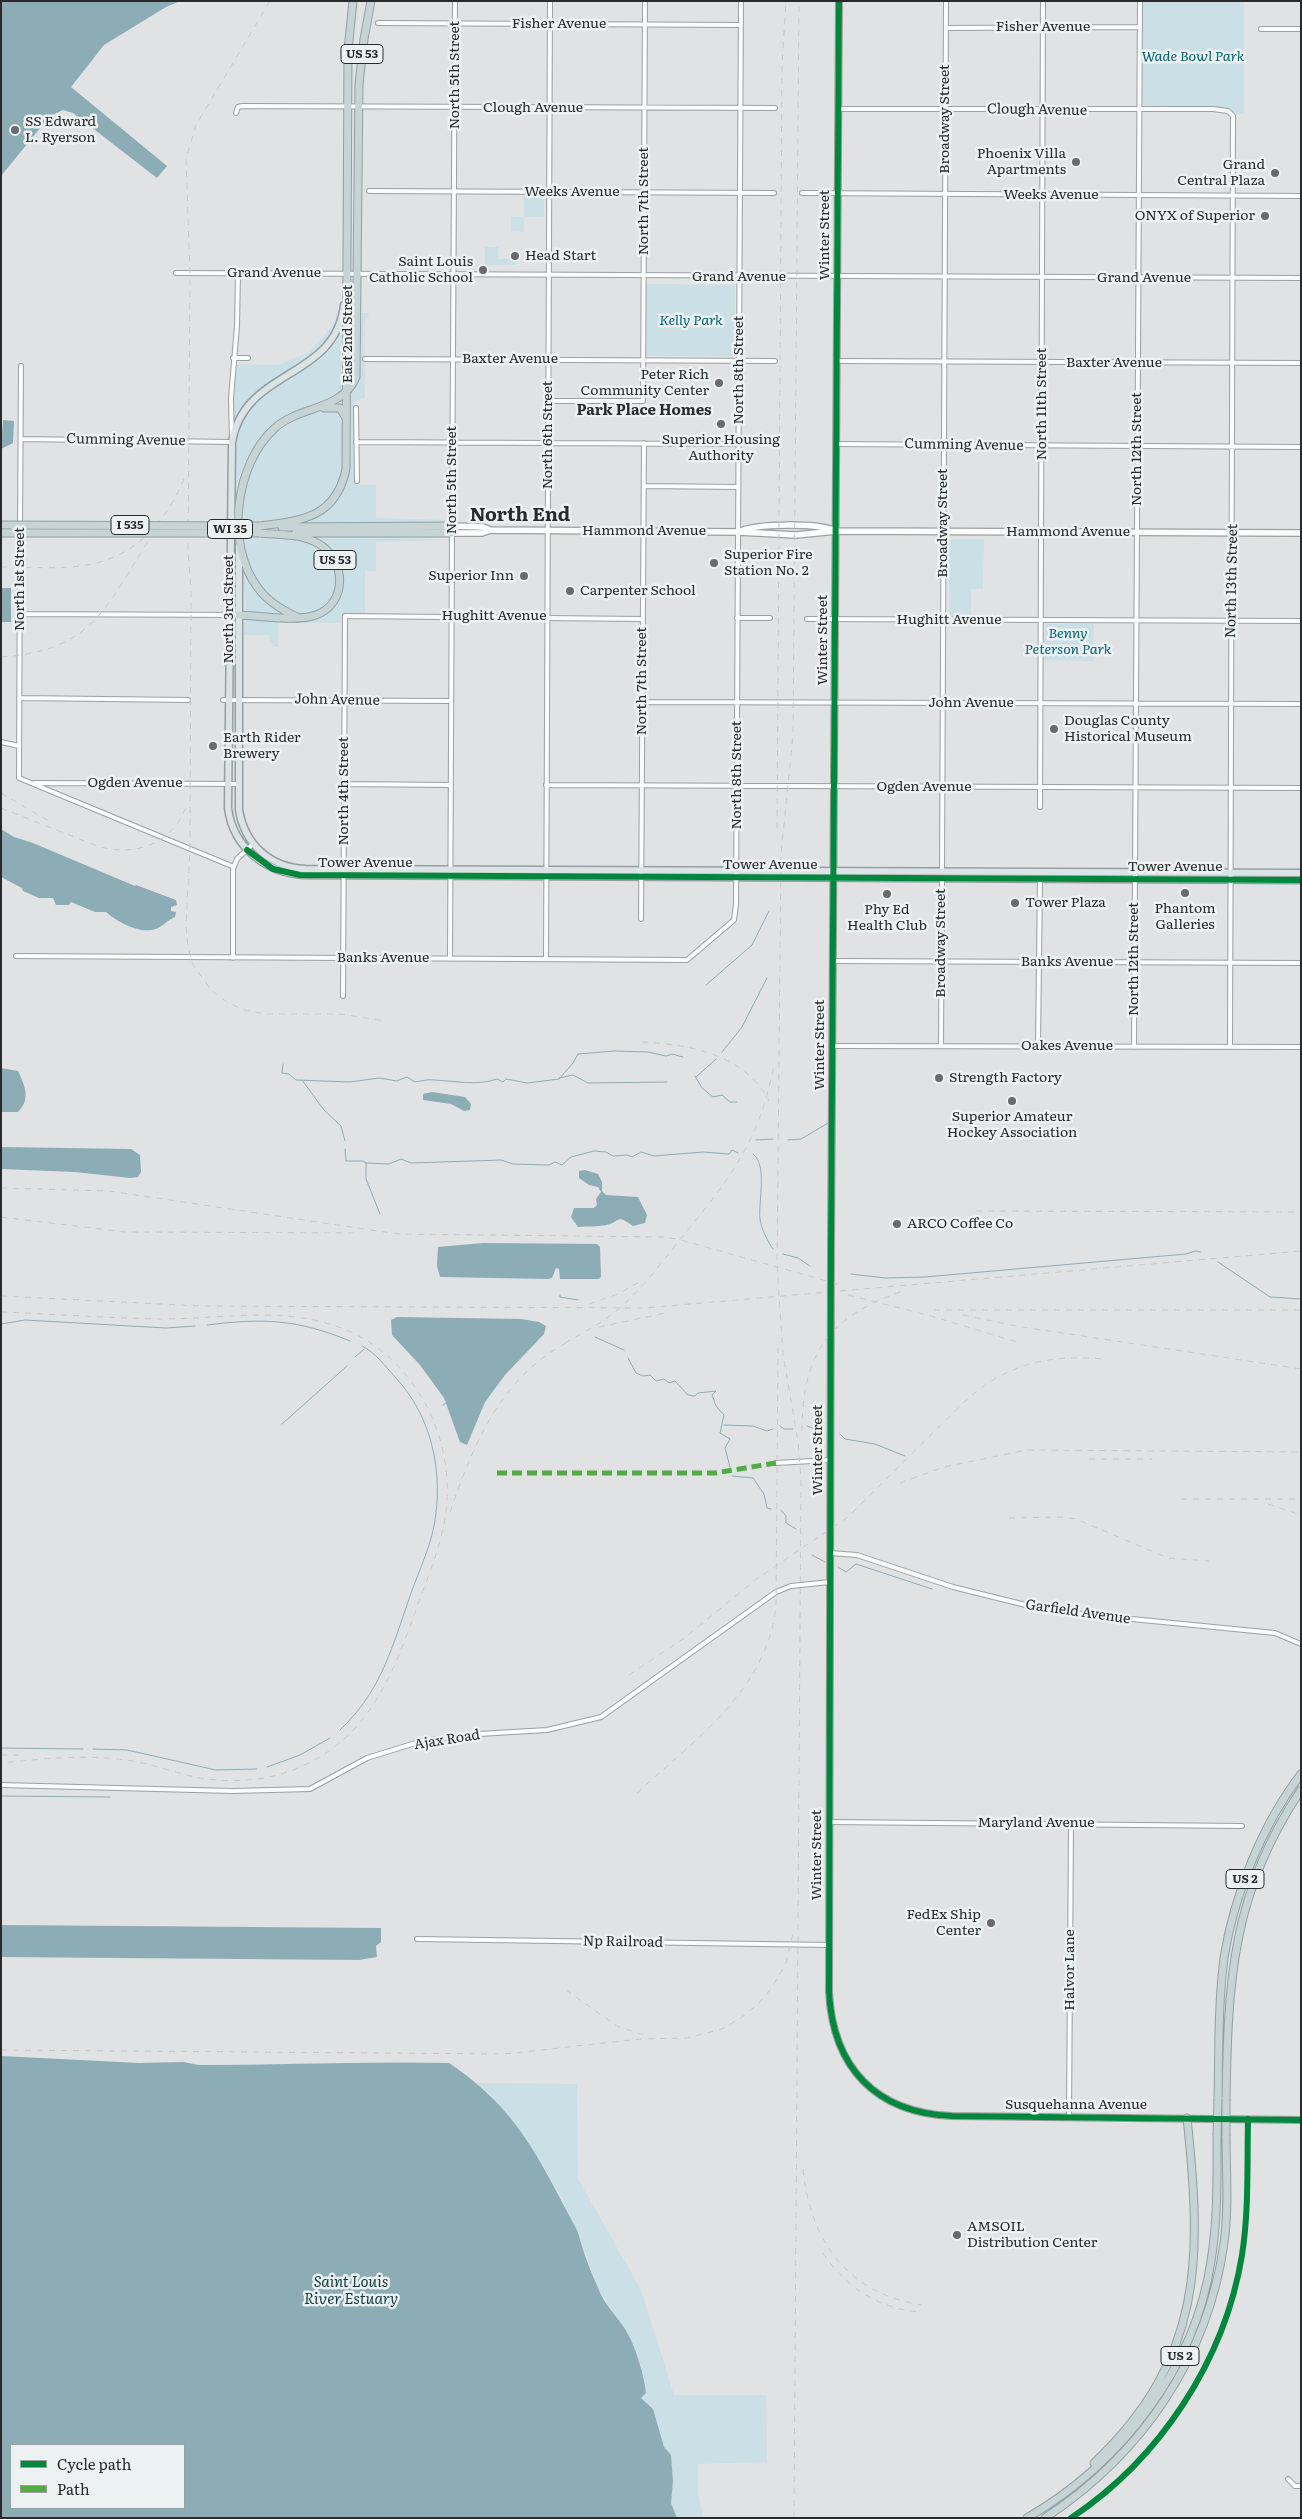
<!DOCTYPE html>
<html>
<head>
<meta charset="utf-8">
<style>
	body { margin:0 }
	#map { position:relative; width:1302px; height:2519px; overflow:hidden; background:#e0e2e4; font-family:Literata,serif }
	canvas { display:block }
	.frame { position:absolute; inset:0; border:2px solid #292a2b; pointer-events:none }
	.legend { position:absolute; left:10px; top:2444px; width:175px; height:65px; box-sizing:border-box; background:#ecf1f2; border:1px solid #9ea1a2; margin:0; padding:6px 9px; list-style:none; font-size:15px; color:#292a2b }
	.legend li { display:flex; align-items:center; gap:10px; height:25px }
	.legend b { width:25px; border:1px solid #9ea1a2 }
</style>
</head>
<body>
<div id="map">
<canvas width="1302" height="2519"></canvas>
<div class="frame"></div>
<ul class="legend">
<li><b style="height:6px;background:#00873e"></b>Cycle path</li>
<li><b style="height:6px;background:#53ab44"></b>Path</li>
</ul>
</div>
<script>
const context = document.querySelector('canvas').getContext('2d');
context.lineJoin = 'round';
function fillPath(path, color) { context.fillStyle = color; context.fill(path, 'evenodd'); }
function trace(path, color, width, dash) { context.strokeStyle = color; context.lineWidth = width; context.lineCap = dash ? 'butt' : 'round'; context.setLineDash(dash || []); context.stroke(path); }
function label(font, color, halo, rows, align = 'center') {
  context.font = font + ' Literata,serif'; context.lineWidth = 5; context.setLineDash([]); context.textBaseline = 'middle'; context.strokeStyle = halo; context.fillStyle = color; for (const [text, x, y, turn = 0] of rows) {
    context.save(); context.translate(x, y); context.rotate((+turn || 0) * Math.PI / 180); context.textAlign = isNaN(turn) ? turn : align; if (halo) context.strokeText(text, 0, 0); context.fillText(text, 0, 0); context.restore();
  }
}
const green = new Path2D(`
	M1143,1H1244V112L1236,115L1232,110L1221,108L1143,105Z
	M524,196L544,197V217H524V232L511,231V217H524Z
	M485,247H498V259H516V265H485Z
	M352,282L354,373L350,382V284Z
	M655,284L735,285V356H647L646,286L647,284Z
	M362,313H368L369,315L364,322L365,398L355,401L353,410L355,482L359,485H376V518L446,520L442,523L293,524L311,518L343,489L349,394L359,375Z
	M342,314L334,334L312,356L257,391L241,407L233,423L236,364L278,365L310,352Z
	M344,331L343,391L285,416L260,438L245,461L238,480L234,512C234,485 231,454 239,428C250,390 294,380 322,358C331,350 337,341 344,331Z
	M330,409L338,410C346,422 344,436 344,451C344,475 335,506 309,515C292,520 275,519 259,522V538C275,538 293,537 308,542C339,553 348,595 316,611C306,617 294,613 284,607C249,588 244,553 244,516C244,487 249,461 270,439C286,423 308,415 330,409Z
	M306,535H369L445,540L376,542V571H365V613L342,614L341,623H278V647H274L268,635H244V623L247,619H304L336,603L344,584L339,561L325,544Z
	M952,539H984L983,589H971V617H951L949,614V544Z
	M242,560L247,573L287,614L252,613L246,610Z
	M1045,624H1094L1093,661L1043,660Z
	M476,2083L577,2084L578,2179L641,2290L674,2395H766L767,2462L698,2464V2493L704,2518H677L670,2503L673,2481L671,2455L664,2447L651,2407L641,2398V2369L632,2343L598,2289L577,2229L568,2215L561,2196L535,2153L489,2093Z`);
const water = new Path2D(`
	M180,1L166,7L104,45L71,87L167,166L157,178L73,113L63,110L50,116L1,176V2Z
	M3,420L14,421L13,443L1,449Z
	M1,588H11V622H1Z
	M1,829L14,837L33,843L135,886L136,885L176,900L177,905L171,907V911L176,912L175,917C168,920 164,925 158,928C143,936 117,922 106,912H95L71,902L69,905H56L53,898H39L23,891L22,888L1,877Z
	M1,1068L18,1071C25,1086 31,1099 18,1112H1Z
	M432,1092L465,1097L471,1104L470,1110L464,1111L451,1104L423,1100V1094Z
	M1,1147L131,1149L140,1155L141,1172L138,1177L130,1178L75,1172L1,1169Z
	M585,1170L598,1174L602,1182V1191L606,1195L638,1197L647,1215L645,1223L633,1226C615,1213 621,1222 606,1225C597,1227 587,1226 578,1227L571,1217L574,1208H594L597,1205L596,1199L601,1192L598,1187L589,1185L579,1178V1171Z
	M483,1243L597,1244L600,1247L601,1277L599,1279H560L559,1269L556,1268L552,1278L548,1279L440,1277L437,1266L438,1247Z
	M397,1317L521,1319L539,1322L546,1326L544,1334L505,1375L485,1402L467,1445L460,1442L444,1398L420,1365L392,1335L391,1320Z
	M1,1925L381,1928V1942L376,1946L377,1957L359,1960L1,1957Z
	M1,2056L139,2063L183,2062L199,2065C283,2065 366,2061 449,2063C518,2109 539,2159 576,2228C579,2234 580,2240 582,2246C586,2260 592,2274 598,2288C604,2304 616,2315 625,2329C635,2345 644,2374 646,2393L641,2398L653,2409L664,2447L671,2455L673,2481L671,2503L677,2518H1ZM11,2445H184V2508H11Z`);
const stream = new Path2D(`
	M706,985L752,945L769,911
	M722,1052L742,1027L767,978
	M283,1064L282,1073L289,1074L296,1080L350,1082L379,1078L397,1081L407,1077L415,1082C421,1081 428,1079 434,1080C456,1081 478,1086 497,1079L503,1082L506,1079L527,1083L559,1079L573,1063L578,1054L615,1051L648,1052L666,1056L672,1054L683,1057
	M695,1076L702,1088L713,1097L722,1095L730,1102H737
	M696,1077L716,1059
	M559,1078L573,1075L588,1083L667,1082
	M302,1080L324,1110L341,1126L345,1141
	M756,1140L773,1139
	M788,1140L801,1139L828,1123
	M345,1149L346,1161H363L366,1163V1179L380,1214
	M753,1154C768,1165 758,1202 760,1219C761,1228 768,1242 773,1249
	M366,1163L389,1164L401,1159L411,1163L501,1160L513,1164L549,1165L555,1162L562,1165L571,1157L594,1151L606,1152L613,1156L627,1155L632,1157L641,1152L654,1156L703,1152L729,1154L732,1150L738,1153
	M783,1254L798,1258L810,1266
	M1218,1262L1270,1297L1301,1299
	M851,1274L885,1278L925,1277L1186,1254L1195,1251L1201,1252
	M560,1295V1297L578,1300
	M1,1324L25,1320L166,1328L195,1326
	M207,1325C263,1318 297,1319 350,1341
	M595,1337L624,1350
	M355,1357L364,1349
	M628,1358L636,1373L643,1376L650,1375L656,1381L664,1379L669,1383L675,1381L688,1395L695,1396L698,1393L716,1391L712,1395L716,1406L724,1415L720,1433L730,1439L725,1448L730,1467
	M443,1405L446,1403
	M282,1424L347,1366
	M724,1425L753,1426L767,1431L773,1429
	M780,1426L784,1429H793
	M807,1426L824,1432
	M840,1434L845,1439L875,1444L905,1456
	M732,1476L753,1478L764,1494L767,1508L771,1509
	M781,1510L786,1516V1523L796,1529
	M812,1555L825,1562
	M838,1567L846,1572L856,1564L932,1589
	M340,1730C379,1693 390,1654 407,1605C415,1579 429,1552 434,1526C444,1473 432,1416 395,1377C386,1367 375,1352 362,1346
	M1,1748L83,1749
	M93,1749L127,1750L216,1770L257,1769
	M267,1767L300,1755L330,1738
	M1,1796L110,1797`);
const street = new Path2D(`
	M378,23L740,25
	M946,28L1140,27
	M1261,29H1301
	M838,109H1213L1228,111L1233,116L1230,1047
	M236,113L238,107L242,106L775,108
	M369,191L774,193
	M802,193L1301,196
	M176,273L1301,278
	M233,358H248
	M365,359L775,361
	M837,361L1301,363
	M548,401H643L645,1
	M356,408L357,481
	M21,439L232,442L231,398L237,326L238,273
	M356,442L738,444
	M837,444L1301,447
	M644,486L738,487
	M20,526L21,366
	M452,526L455,1
	M20,533L19,778L234,867
	M19,614L239,615
	M737,618H770
	M807,619L1301,621
	M19,698L188,700
	M223,700L451,701
	M642,702L1301,704
	M1,742L19,746
	M34,783L239,784
	M344,784L451,785
	M546,785L1301,788
	M1040,807L1043,1
	M942,871L946,1
	M641,919L644,443
	M16,956L687,960L734,920L736,904L741,1
	M233,958V869L237,859L253,844
	M450,959L452,533
	M546,959L550,1
	M833,961L1301,963
	M343,996L345,616L642,619
	M833,1046L1301,1047
	M941,1046L942,878
	M1038,1046L1040,878
	M1134,1047L1140,1
	M776,1463L830,1460
	M830,1553L857,1555L953,1587L1050,1611L1275,1633L1301,1644
	M1,1785L233,1791L310,1789L367,1758L422,1741L479,1734L547,1730L601,1717L776,1592L791,1586L830,1582
	M830,1822L1242,1826
	M417,1939L830,1945
	M1069,2117L1071,1824
	M1288,2479L1295,2486H1301`);
const secondary = new Path2D(`
	M839,1L831,1243L829,1992C833,2068 876,2113 952,2116L1301,2120
	M452,526L483,527L490,530
	M738,532C757,523 817,523 836,531
	M452,533H482L490,530L738,532L796,535L836,531L1301,533`);
const primary = new Path2D(`
	M344,305C335,381 245,367 232,442L228,808C233,848 267,874 306,875L1301,880
	M239,546V810C245,845 270,867 305,869L1301,873`);
const highway = new Path2D(`
	M324,408H340L346,418
	M259,526C301,521 336,518 346,469L348,50L353,1
	M282,527L452,526
	M296,533H452
	M239,615C260,616 297,622 316,615C348,603 346,560 319,544C301,533 278,535 259,533
	M297,617C282,610 268,602 258,588C225,545 235,463 275,428C299,406 343,410 356,377L359,84L364,39L371,1
	M1218,2099C1219,2052 1218,2005 1224,1958C1234,1895 1262,1825 1301,1774
	M1226,2099C1228,1981 1232,1892 1301,1790
	M1094,2463C1204,2358 1202,2259 1187,2118
	M1027,2518C1120,2464 1195,2369 1211,2261C1218,2219 1217,2177 1217,2135
	M1045,2518C1142,2454 1208,2358 1224,2243C1229,2208 1226,2171 1226,2136`);
const rail = new Path2D(`
	M270,1L196,125L186,159L190,273L188,550L191,591L190,849L186,926L188,947L193,965L212,991L227,1002L244,1010L265,1014H340L385,1021
	M1,567C59,567 108,576 152,530C167,513 178,495 186,474
	M1,657C93,651 106,607 150,538
	M1,793L49,821
	M1,808L97,846C134,858 176,843 187,803
	M777,828L782,65L786,1
	M642,1042C689,1044 746,1055 769,1101
	M1,1188L109,1191L398,1234L664,1237L681,1240L841,1285
	M976,1211L1301,1212
	M1,1217L125,1232L358,1233
	M848,1295L931,1316L1017,1342
	M1,1296L201,1306L644,1308L1301,1251
	M589,1304L618,1294L641,1281
	M934,1310H1301
	M1,1312C54,1314 108,1318 161,1319C227,1319 291,1304 353,1333C418,1364 455,1441 446,1511C442,1544 428,1576 417,1607C392,1677 368,1741 293,1770C264,1781 231,1783 200,1778C175,1773 151,1763 125,1760C84,1754 42,1759 1,1763
	M963,1315L1016,1326L1301,1369
	M599,1327L665,1313
	M565,1343C580,1334 597,1326 611,1315C641,1292 663,1260 687,1231C733,1175 760,1138 774,1065
	M802,1431C802,1352 830,1315 906,1290
	M1089,1459H1152
	M900,1483L944,1467L1027,1450L1301,1452
	M1181,1499H1301
	M1268,1504L1301,1515
	M450,1512C474,1443 501,1376 570,1341
	M1009,1518L1061,1517L1076,1519L1168,1558L1209,1561
	M629,1675L683,1639L758,1578L848,1517L964,1402C1006,1364 1048,1354 1103,1359
	M1,1755H21
	M637,1793C694,1740 768,1690 776,1605L778,1348
	M566,1990L617,2026L644,2035
	M1,2050L505,2054L640,2039L687,2038L722,2029L741,2018L759,2003L771,1989L786,1963L793,1934
	M803,2169C810,2241 848,2294 922,2305
	M823,2253C845,2287 880,2310 922,2312
	M794,2518L801,1479L798,1441L783,1354L777,1266L781,854L793,735L799,1`);
const highwayBridge = new Path2D(`
	M1,525L259,526
	M1,533H259
	M1217,2135L1218,2099
	M1226,2136V2099`);
const quiet = new Path2D(`
	M497,1473H715L776,1463`);
const cycleway = new Path2D(`
	M839,1L831,1243L829,1992C833,2068 876,2113 952,2116L1301,2120
	M247,850L273,869L300,875L1301,880
	M1071,2518C1160,2459 1225,2360 1242,2255C1249,2210 1247,2165 1248,2119`);
const markers = [
	[15,130,5,"#696a6c"],
	[1076,162,5,"#696a6c"],
	[1275,173,5,"#696a6c"],
	[1265,216,5,"#696a6c"],
	[515,256,5,"#696a6c"],
	[483,270,5,"#696a6c"],
	[719,383,5,"#696a6c"],
	[721,424,5,"#696a6c"],
	[714,563,5,"#696a6c"],
	[524,576,5,"#696a6c"],
	[570,591,5,"#696a6c"],
	[1054,729,5,"#696a6c"],
	[213,746,5,"#696a6c"],
	[1185,893,5,"#696a6c"],
	[887,894,5,"#696a6c"],
	[1015,903,5,"#696a6c"],
	[939,1078,5,"#696a6c"],
	[1012,1101,5,"#696a6c"],
	[897,1224,5,"#696a6c"],
	[991,1923,5,"#696a6c"],
	[957,2235,5,"#696a6c"]
];
const shields = [
	[362,54,42],
	[130,525,38],
	[230,529,45],
	[335,560,42],
	[1245,1879,38],
	[1180,2356,38]
];
const shieldNames = [
	["US 53",362,54],
	["I 535",130,525],
	["WI 35",230,529],
	["US 53",335,560],
	["US 2",1245,1879],
	["US 2",1180,2356]
];
const streetNames = [
	["Fisher Avenue",559,24],
	["Fisher Avenue",1043,27],
	["North 5th Street",455,75,-90],
	["Clough Avenue",533,108],
	["Clough Avenue",1037,110,1],
	["Broadway Street",945,119,-90],
	["Weeks Avenue",572,192],
	["Weeks Avenue",1051,195],
	["North 7th Street",644,201,-90],
	["Winter Street",825,235,-90],
	["Grand Avenue",274,273],
	["Grand Avenue",739,277],
	["Grand Avenue",1144,278],
	["East 2nd Street",348,334,-90],
	["Baxter Avenue",510,359],
	["Baxter Avenue",1114,363],
	["North 8th Street",739,370,-90],
	["North 11th Street",1042,404,-90],
	["North 6th Street",548,435,-90],
	["Cumming Avenue",126,440,1],
	["Cumming Avenue",964,445,1],
	["North 12th Street",1137,449,-90],
	["North 5th Street",452,480,-90],
	["Broadway Street",943,523,-90],
	["Hammond Avenue",644,531],
	["Hammond Avenue",1068,532],
	["North 1st Street",20,579,-90],
	["North 13th Street",1232,581,-89],
	["North 3rd Street",229,609,-90],
	["Hughitt Avenue",494,616],
	["Hughitt Avenue",949,620],
	["Winter Street",823,640,-90],
	["North 7th Street",642,681,-90],
	["John Avenue",337,700,1],
	["John Avenue",971,703],
	["North 8th Street",737,775,-90],
	["Ogden Avenue",135,783],
	["Ogden Avenue",924,787],
	["North 4th Street",344,791,-90],
	["Tower Avenue",365,863],
	["Tower Avenue",770,865],
	["Tower Avenue",1175,867],
	["Broadway Street",941,943,-90],
	["Banks Avenue",383,958],
	["North 12th Street",1134,959,-90],
	["Banks Avenue",1067,962],
	["Winter Street",820,1045,-90],
	["Oakes Avenue",1067,1046],
	["Winter Street",818,1450,-90],
	["Garfield Avenue",1078,1612,8],
	["Ajax Road",447,1740,-9],
	["Maryland Avenue",1036,1823],
	["Winter Street",817,1855,-90],
	["Np Railroad",623,1942,1],
	["Halvor Lane",1070,1970,-90],
	["Susquehanna Avenue",1076,2105]
];
const parkNames = [
	["Wade Bowl Park",1193,57],
	["Kelly Park",691,321],
	["Benny",1068,634],
	["Peterson Park",1068,650]
];
const poiNames = [
	["SS Edward",25,122],
	["L. Ryerson",25,138],
	["Phoenix Villa",1066,154,"right"],
	["Apartments",1066,170,"right"],
	["Grand",1265,165,"right"],
	["Central Plaza",1265,181,"right"],
	["ONYX of Superior",1255,216,"right"],
	["Head Start",525,256],
	["Saint Louis",473,262,"right"],
	["Catholic School",473,278,"right"],
	["Peter Rich",709,375,"right"],
	["Community Center",709,391,"right"],
	["Superior Housing",721,440,"center"],
	["Authority",721,456,"center"],
	["Superior Fire",724,555],
	["Station No. 2",724,571],
	["Superior Inn",514,576,"right"],
	["Carpenter School",580,591],
	["Douglas County",1064,721],
	["Historical Museum",1064,737],
	["Earth Rider",223,738],
	["Brewery",223,754],
	["Tower Plaza",1025,903],
	["Phantom",1185,909,"center"],
	["Galleries",1185,925,"center"],
	["Phy Ed",887,910,"center"],
	["Health Club",887,926,"center"],
	["Strength Factory",949,1078],
	["Superior Amateur",1012,1117,"center"],
	["Hockey Association",1012,1133,"center"],
	["ARCO Coffee Co",907,1224],
	["FedEx Ship",981,1915,"right"],
	["Center",981,1931,"right"],
	["AMSOIL",967,2227],
	["Distribution Center",967,2243]
];
const neighbourhoodNames = [
	["Park Place Homes",644,411]
];
const waterNames = [
	["Saint Louis",351,2283],
	["River Estuary",351,2300]
];
const districtNames = [
	["North End",520,515]
];
fillPath(green, '#cbdfe6');
fillPath(water, '#8dadb6');
trace(stream, '#8dadb6', 1);
trace(street, '#9d9fa0', 6);
trace(secondary, '#9d9fa0', 8);
trace(primary, '#92a0a4', 9);
trace(highway, '#92a0a4', 9);
trace(street, '#fafbfb', 4);
trace(secondary, '#fafbfb', 5.5);
trace(primary, '#dce3e5', 6);
trace(highway, '#c7d4d6', 7);
trace(rail, '#c7c8c9', 1, [6, 6]);
trace(highwayBridge, '#92a0a4', 9, []);
trace(highwayBridge, '#c7d4d6', 7);
trace(quiet, '#53ab44', 5, [10, 5]);
trace(cycleway, '#00873e', 6);
for (const [x, y, r, color] of markers) { const dot = new Path2D(); dot.arc(x, y, r, 0, 2 * Math.PI); context.fillStyle = color; context.fill(dot); trace(dot, '#ecf1f2', 2); }
for (const [x, y, w] of shields) { const box = new Path2D(); box.roundRect(x - w / 2, y - 9.5, w, 19, 4); context.fillStyle = '#ecf1f2'; context.fill(box); trace(box, '#292a2b', 1); }
label('bold 12px', '#292a2b', null, shieldNames);
label('14px', '#292a2b', '#ecf1f2', streetNames);
label('italic 14px', '#036275', '#ecf1f2', parkNames);
label('14px', '#292a2b', '#ecf1f2', poiNames, 'left');
label('bold 15px', '#292a2b', '#ecf1f2', neighbourhoodNames);
label('italic 15px', '#0f3a44', '#ecf1f2', waterNames);
label('bold 19px', '#292a2b', '#ecf1f2', districtNames);
</script>
</body>
</html>
